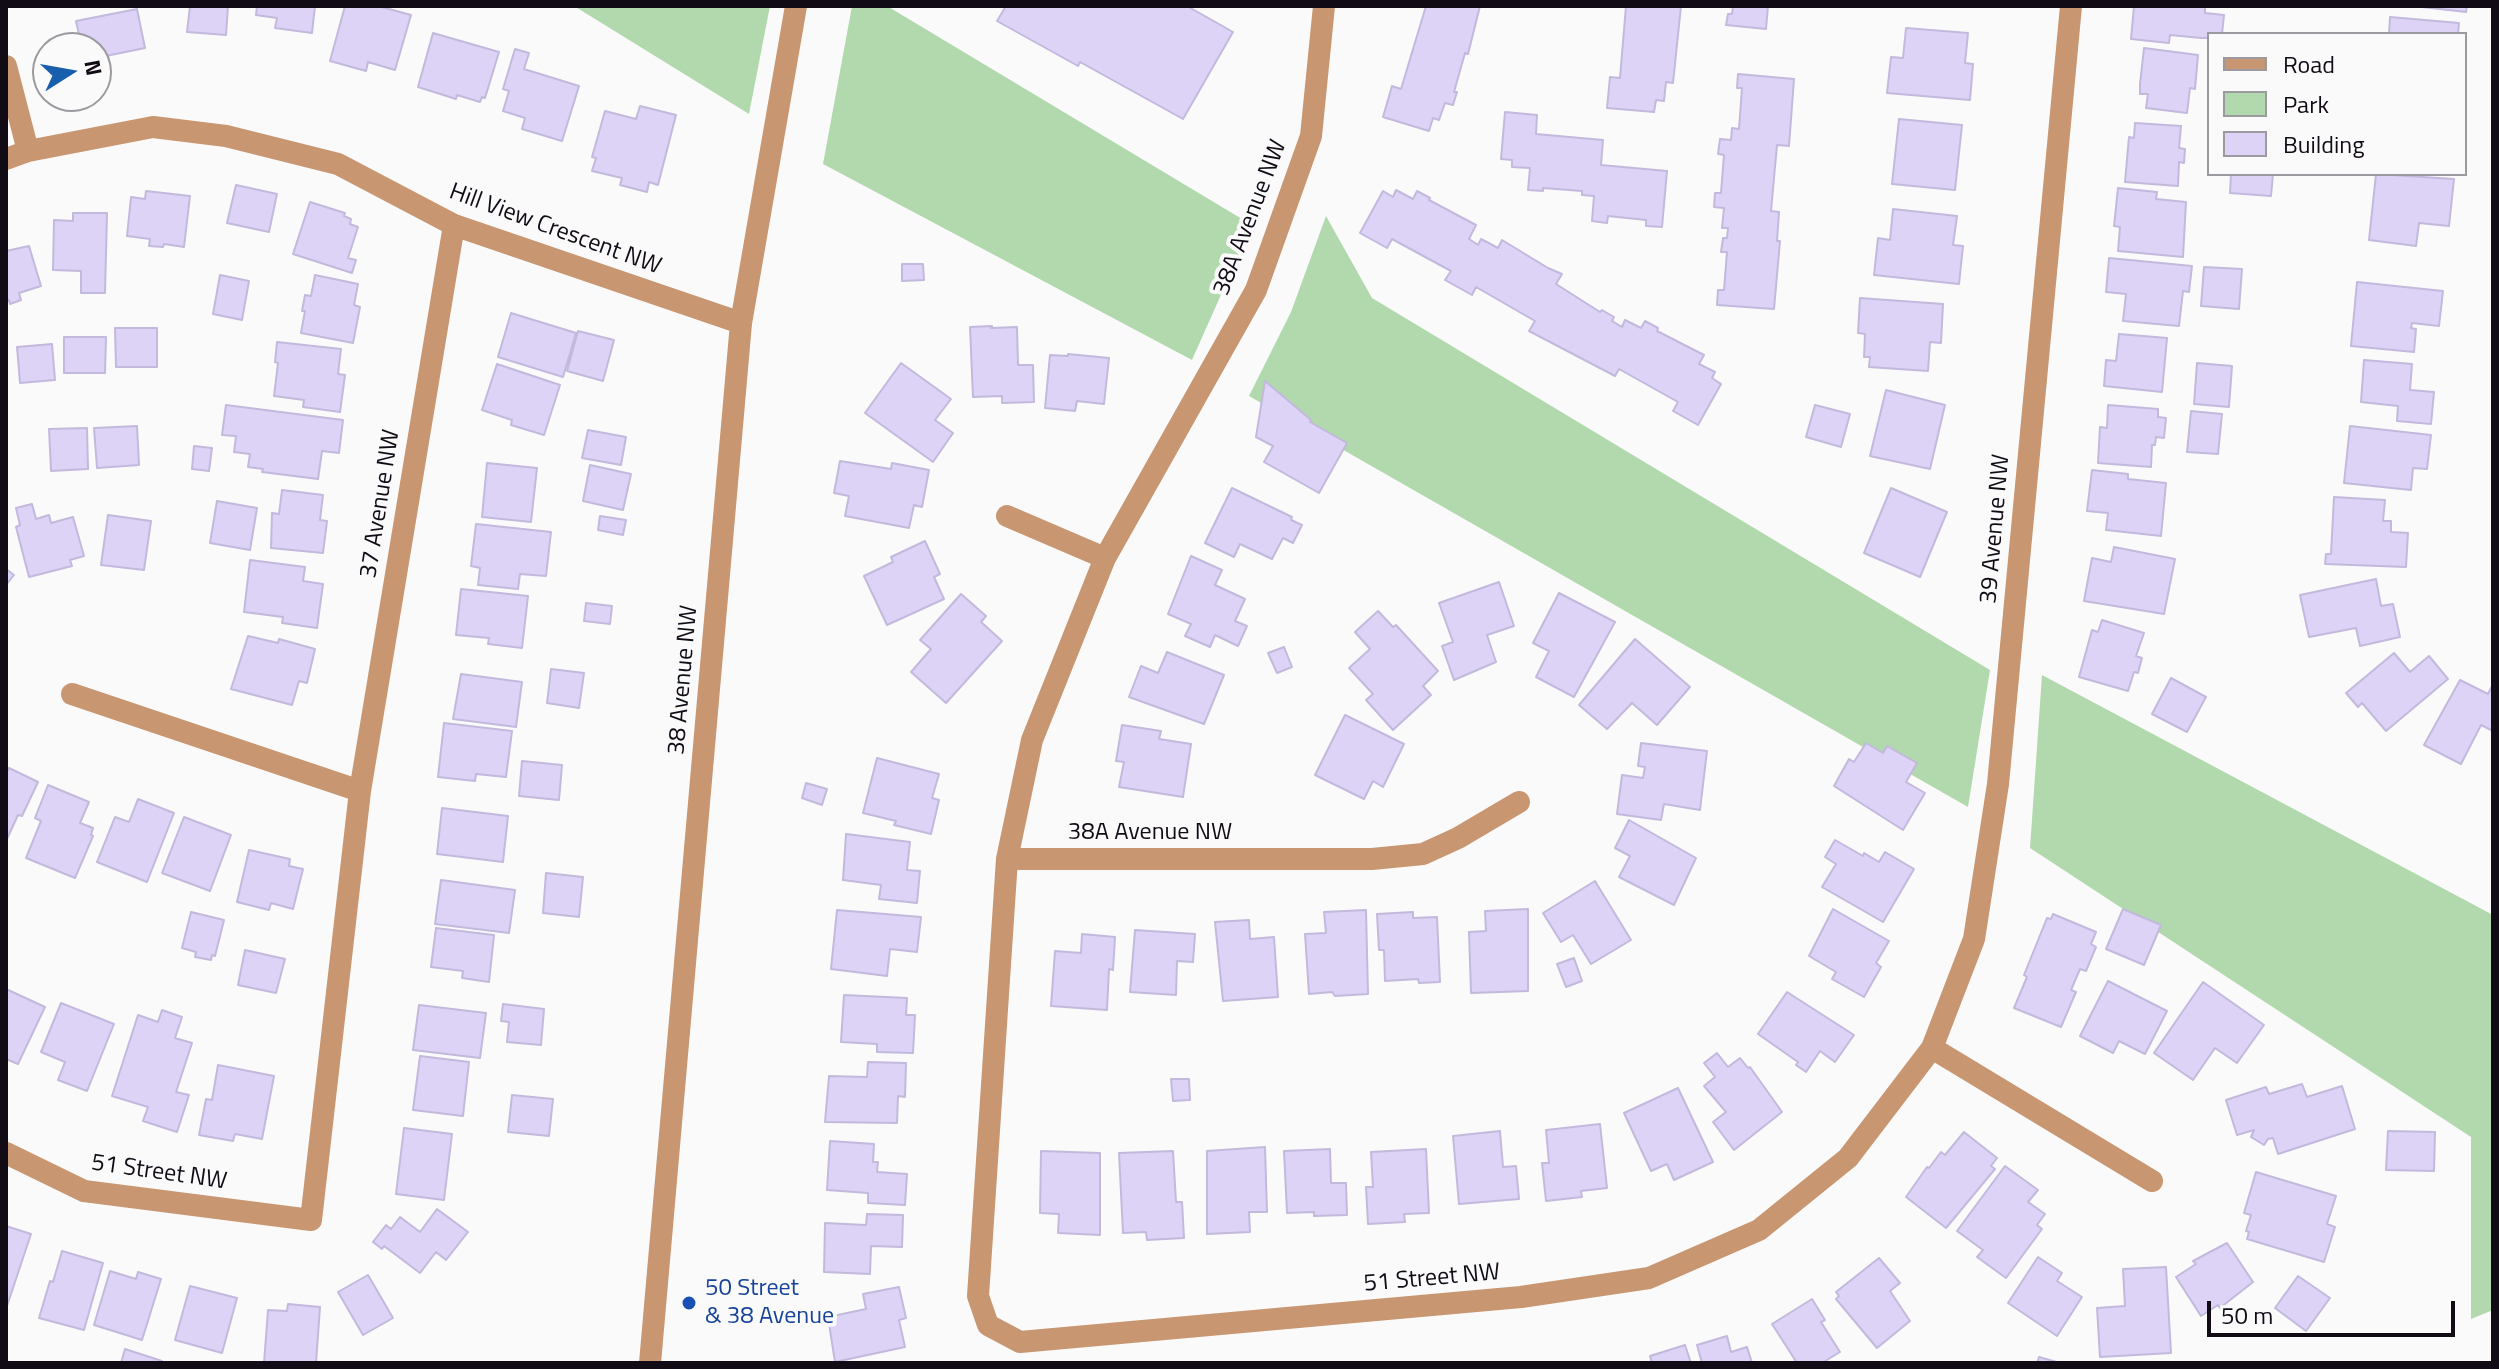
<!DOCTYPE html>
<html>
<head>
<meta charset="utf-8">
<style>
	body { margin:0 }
	#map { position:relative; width:2499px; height:1369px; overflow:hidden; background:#fafafa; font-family:"Titillium Web",sans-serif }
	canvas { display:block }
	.frame { position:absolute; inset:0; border:8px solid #110b16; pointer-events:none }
	.legend { position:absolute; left:2207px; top:32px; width:260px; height:144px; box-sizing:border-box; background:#fafafa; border:2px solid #9d9a9f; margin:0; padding:10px 14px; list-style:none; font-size:24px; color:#110b16 }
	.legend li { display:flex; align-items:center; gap:16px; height:40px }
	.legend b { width:40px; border:2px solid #9d9a9f }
	.north { position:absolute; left:32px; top:32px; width:80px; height:80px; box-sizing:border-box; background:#fafafa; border:2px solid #9d9a9f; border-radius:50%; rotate:79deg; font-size:22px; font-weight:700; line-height:32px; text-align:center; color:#110b16 }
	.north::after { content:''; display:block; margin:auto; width:28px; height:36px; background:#175ead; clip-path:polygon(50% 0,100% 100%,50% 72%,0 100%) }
	.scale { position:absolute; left:2207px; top:1301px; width:248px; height:36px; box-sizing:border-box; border:4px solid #110b16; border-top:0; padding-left:10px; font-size:24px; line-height:28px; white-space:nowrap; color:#110b16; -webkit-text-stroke:6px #fafafa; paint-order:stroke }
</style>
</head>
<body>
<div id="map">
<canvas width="2499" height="1369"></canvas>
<div class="frame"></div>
<ul class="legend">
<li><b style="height:10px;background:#c89671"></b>Road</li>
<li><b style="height:22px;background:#b1d9ad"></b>Park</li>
<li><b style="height:22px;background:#ddd3f7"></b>Building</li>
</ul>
<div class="north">N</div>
<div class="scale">50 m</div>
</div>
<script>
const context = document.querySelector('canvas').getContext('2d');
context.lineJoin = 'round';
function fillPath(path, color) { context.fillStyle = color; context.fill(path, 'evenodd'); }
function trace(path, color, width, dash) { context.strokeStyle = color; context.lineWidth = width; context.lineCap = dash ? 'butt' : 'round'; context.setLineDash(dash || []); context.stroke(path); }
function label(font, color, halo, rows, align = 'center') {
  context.font = font + ' "Titillium Web",sans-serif'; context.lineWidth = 8; context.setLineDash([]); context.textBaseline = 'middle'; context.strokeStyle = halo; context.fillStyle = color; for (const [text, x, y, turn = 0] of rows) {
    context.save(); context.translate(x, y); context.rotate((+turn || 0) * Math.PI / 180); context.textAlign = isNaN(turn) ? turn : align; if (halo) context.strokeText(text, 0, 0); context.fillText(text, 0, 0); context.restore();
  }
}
const green = new Path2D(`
	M574,6H770L749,114Z
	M852,6H887L1252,225L1192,360L823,164Z
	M1326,216L1372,298L1990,670L1968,807L1249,396L1291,312Z
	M2042,675L2493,915V1310L2471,1319V1137L2030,848Z`);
const building = new Path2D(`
	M190,6H228L226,35L187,32Z
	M257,6H315L312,33L275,28L277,18L256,15Z
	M345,6H378L411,15L395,70L368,62L366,71L330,61Z
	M1006,6H1187L1233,32L1183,119L1080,62L1078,66L997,21Z
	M1426,6H1480L1468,54L1465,53L1454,92H1457L1453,105L1445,103L1439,120L1433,118L1429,131L1383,117L1392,86L1401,89Z
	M1626,6H1681L1673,83L1666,82L1664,101L1656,100L1654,112L1607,108L1610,77L1620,78Z
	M1733,6H1768L1766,29L1726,25L1728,14H1732Z
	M2134,6H2205V13L2224,15L2222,34H2209V38H2201L2170,35L2169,43L2131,39Z
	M2413,6H2467L2466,12Z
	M137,9L145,48L96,58V48H82L76,21Z
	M2390,17L2459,23L2458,34H2389Z
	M1906,28L1968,33L1965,63L1973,64L1970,100L1887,93L1891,57L1903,58Z
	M433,33L499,52L485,98L482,97L480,102L457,95L456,99L418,87Z
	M2144,48L2198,55L2195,89L2190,88L2187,113L2146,108L2148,94H2140V84Z
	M515,49L529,53L524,69L579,86L562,141L522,129L525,118L503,111L509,91L503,89Z
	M1738,74L1794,79L1789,146L1777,145L1771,211L1779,212L1777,241H1780L1774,309L1717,305L1718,290H1724L1727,252H1721L1723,238H1727L1728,228H1722L1724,208L1714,207L1715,193H1721L1724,155L1718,154L1720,139L1731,140L1732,128L1739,129L1742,88H1737Z
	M640,106L676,115L658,185L649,182L647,192L620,185L622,178L592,171L596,158L592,157L605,111L636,119Z
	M1505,112L1537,115L1536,134L1603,140L1601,165L1667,171L1662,227L1646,226V220L1608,216L1607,223L1592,221L1594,196L1582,195V191L1543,188V191L1528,190L1530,168L1512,167V160L1501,159Z
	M1899,119L1962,125L1955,190L1892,184Z
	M2135,123L2181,126L2179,148L2185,149L2184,163L2179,162L2178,186L2125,182L2129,137L2134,138Z
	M2231,174H2273L2271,196L2230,193Z
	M2376,174L2454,179L2449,226L2419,223L2416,246L2369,240Z
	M236,185L277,194L269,232L227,223Z
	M2118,188L2157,192L2156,199L2186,202L2183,257L2118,251L2120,227L2114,226Z
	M1396,190L1413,199L1417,191L1430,198L1429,200L1476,225L1469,239L1478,245L1481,239L1498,248L1502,240L1548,268L1562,274L1556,284L1600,312L1602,310L1614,317L1612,321L1622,327L1625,320L1641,328L1645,321L1658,328L1657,331L1704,355L1699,364L1715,372L1712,378L1721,384L1698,425L1673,411L1678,402L1619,369L1615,376L1529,331L1535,321L1476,287L1472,295L1445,280L1451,271L1392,239L1387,248L1360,233L1383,191L1393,197Z
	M146,191L190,196L184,247L164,244L163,247L149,246L150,239L127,236L131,197L145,199Z
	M310,202L345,213L344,216L351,219L350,224L358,227L348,258L356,260L352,273L293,254Z
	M1893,209L1957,216L1953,245L1963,246L1959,284L1874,275L1878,238L1890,240Z
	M73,213H107L105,293H81V271L53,270L54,220L73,221Z
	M29,246L41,286L19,293L21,300L10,304L9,300L6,301V251Z
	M2109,258L2192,266L2189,292L2183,291L2179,326L2123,321L2126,294L2106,292Z
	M902,264H923L924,280L902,281Z
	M2204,267L2242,269L2239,309L2201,306Z
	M220,275L249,281L242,320L213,314Z
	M315,275L358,284L354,305L360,307L353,343L301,333L305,311H302L305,295L311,296Z
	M2357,282L2443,291L2439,326L2412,323L2411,328L2416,329L2414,352L2351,346Z
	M1860,298L1943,304L1941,343L1930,342L1928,371L1869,367L1870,357H1864L1865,334L1858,333Z
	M511,313L576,333L563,377L498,357Z
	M992,326L991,328L1017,327L1018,365H1033L1034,402L1002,403V396L973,397L970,327Z
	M115,328H157V367H116Z
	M578,331L614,340L603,381L567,371Z
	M2119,334L2167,338L2162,392L2104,386L2106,360L2116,361Z
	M64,337H106L105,373H64Z
	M277,342L341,349L338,374L345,375L340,412L303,407L304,400L274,396L278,363L275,362Z
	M52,344L55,380L20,383L17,347Z
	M1068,354L1109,358L1104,404L1077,401L1075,411L1045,408L1050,355L1068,356Z
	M2364,360L2412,364L2410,390L2434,392L2431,424L2397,421L2398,406L2361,402Z
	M901,363L951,399L935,420L953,433L933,462L865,413Z
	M2197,363L2232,366L2229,407L2194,404Z
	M497,364L560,385L544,435L511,425L512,420L482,410Z
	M1265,381L1311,420L1310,422L1347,443L1319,493L1264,462L1273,446L1256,437Z
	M1886,390L1945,405L1930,469L1870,456Z
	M226,405L343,420L339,453L322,451L318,479L262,472L263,469L248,467L250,454L234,452L236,436L222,435Z
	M1815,405L1850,414L1841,447L1806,437Z
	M2108,405L2158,409V417L2166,418L2164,438L2156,437L2155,445H2152L2151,467L2098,463L2100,427L2107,428Z
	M2191,411L2222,414L2218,454L2187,452Z
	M137,426L139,465L97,468L94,428Z
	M2350,426L2431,435L2427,469L2413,468L2411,490L2344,483Z
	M87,428L88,469L51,471L49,429Z
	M588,430L626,437L621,465L582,458Z
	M194,446L212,448L209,471L192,469Z
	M840,461L891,469L892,463L929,470L922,507L914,505L909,528L845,516L849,496L834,493Z
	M487,463L537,468L531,522L482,517Z
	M590,465L631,474L623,510L583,501Z
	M2092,470L2128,474V479L2166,483L2161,536L2106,530L2108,513L2087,511Z
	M1232,488L1292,517L1291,520L1302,525L1293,543L1283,538L1272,559L1240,544L1234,557L1205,543Z
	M1891,488L1947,512L1920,577L1864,553Z
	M282,490L323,495L320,520L327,521L323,553L271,548L272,513L279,514Z
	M2334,497L2385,500L2383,521H2391V532L2408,533L2406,567L2325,564L2326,554H2331Z
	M217,501L257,508L250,550L210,543Z
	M32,504L36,519L49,515L51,523L73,517L84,556L70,560L72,566L29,577L16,527L20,525L16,508Z
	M108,515L151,521L144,570L101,565Z
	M600,516L626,520L623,535L598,530Z
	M476,524L551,532L546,576L520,574L518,589L478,585L480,568L471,566Z
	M925,541L940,574L934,577L944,599L887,625L864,576L893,562L891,557Z
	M2114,547L2175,559L2164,614L2084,601L2092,558L2111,562Z
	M1191,556L1222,570L1215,585L1245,599L1235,621L1247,626L1238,646L1215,635L1210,647L1185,636L1191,624L1168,614Z
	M250,560L305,567L303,581L323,584L317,628L282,623L283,617L244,612Z
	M6,569L14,575L6,585Z
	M2376,579L2381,606L2393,604L2400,637L2360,646L2356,628L2309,637L2300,595Z
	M1499,582L1514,626L1487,635L1496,662L1454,680L1442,646L1453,642L1439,603Z
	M461,589L528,596L522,648L488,644L489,638L456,635Z
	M1559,593L1615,622L1574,697L1536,677L1549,651L1533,643Z
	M961,594L986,616L981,622L1002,641L946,703L911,672L931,649L920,640Z
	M586,603L612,606L610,624L584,621Z
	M1378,611L1393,627L1396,625L1438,671L1423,686L1431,695L1393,730L1366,700L1373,694L1349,668L1370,649L1355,632Z
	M2102,620L2144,633L2136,656L2142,658L2138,673L2134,672L2128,691L2079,677L2092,630L2098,632Z
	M248,636L278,643L279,639L315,649L307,683L299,681L292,705L231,689Z
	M1635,639L1690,687L1657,725L1632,703L1607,729L1579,705Z
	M1284,647L1292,667L1277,673L1268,653Z
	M1167,652L1224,675L1204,724L1129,697L1141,666L1158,673Z
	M2394,653L2410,672L2429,656L2448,679L2386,731L2362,703L2358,707L2346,693Z
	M551,669L584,673L579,708L547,703Z
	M461,674L522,682L516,727L453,719Z
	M2171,678L2206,697L2187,732L2152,714Z
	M2460,680L2488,694L2493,684V731L2481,725L2461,764L2424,745Z
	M1345,715L1404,744L1383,787L1373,781L1364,799L1315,775Z
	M444,723L512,731L506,777L476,774L475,781L438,777Z
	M1122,725L1161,731L1159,739L1191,744L1183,797L1119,787L1124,762L1116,761Z
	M1641,743L1707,751L1700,810L1664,804L1661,820L1617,814L1622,775L1643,778L1645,767L1638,766Z
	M1866,743L1883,753L1887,746L1917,763L1906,782L1925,793L1903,830L1834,786L1849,759L1854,762Z
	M877,758L939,774L932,798L939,800L931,834L894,825L896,821L863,813Z
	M522,761L562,765L559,800L519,796Z
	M9,768L38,782L22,816L18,815L6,841V774Z
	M806,783L827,789L822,805L802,798Z
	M48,785L89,802L80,823L93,828L91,835L93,836L75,878L26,858L41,821L35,818Z
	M138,799L174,813L147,882L97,862L115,817L129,822Z
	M442,808L508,816L503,862L437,854Z
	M184,817L231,835L210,891L162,873Z
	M1629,820L1696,858L1674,905L1619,877L1630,856L1615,848Z
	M846,834L910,842L907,870L920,871L917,903L879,899L881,885L843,880Z
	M1835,840L1863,856L1864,853L1879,862L1885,852L1914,869L1883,922L1822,887L1836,864L1825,857Z
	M249,850L290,859L289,866L303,869L293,909L271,903L269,910L237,902Z
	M546,873L583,877L579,917L543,913Z
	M441,880L515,890L509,933L435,924Z
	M1595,881L1631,940L1591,964L1573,935L1561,942L1543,913Z
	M1528,909V991L1471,993L1469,932L1486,931L1485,911Z
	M1833,909L1889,941L1876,963L1881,967L1864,997L1832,979L1836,972L1809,956Z
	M2123,909L2161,925L2144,965L2106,949Z
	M837,910L921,917L917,952L890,949L887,976L831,969Z
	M1366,910L1368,994L1335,996L1332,992L1309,994L1305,934L1326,933L1324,912Z
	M191,912L224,920L215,956L212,955L211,960L195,957L196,952L182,948Z
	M1413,912V918L1437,917L1440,982L1419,983L1418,979L1385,981L1384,950H1379L1377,914Z
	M2053,914L2096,932L2091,944L2096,947L2086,971L2080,969L2071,990L2076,992L2061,1027L2014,1008L2027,977L2024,975L2047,918L2051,919Z
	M1249,920L1250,939L1274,937L1278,997L1223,1001L1215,922Z
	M436,928L494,935L489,982L462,978L463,971L431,967Z
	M1135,930L1195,934L1193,962L1177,961L1176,995L1130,992Z
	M1082,934L1115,937L1113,970L1109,969L1107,1010L1051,1006L1055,951L1081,953Z
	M245,950L285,959L276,993L238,985Z
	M1574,958L1582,981L1566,987L1557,964Z
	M2108,981L2167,1011L2145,1054L2119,1041L2113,1053L2080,1036Z
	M2203,982L2264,1025L2237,1063L2215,1048L2193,1080L2154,1053Z
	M6,989L45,1007L18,1064L6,1059Z
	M1787,992L1854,1035L1835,1062L1820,1051L1806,1072L1796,1065L1798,1062L1758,1034Z
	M844,995L907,998L906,1015H915L913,1053L877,1052V1044L841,1042Z
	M61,1003L114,1024L87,1091L58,1080L65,1062L41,1052Z
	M503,1004L544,1009L541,1045L507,1042L509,1022L501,1021Z
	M419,1005L486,1013L480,1058L413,1050Z
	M162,1010L182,1017L175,1038L192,1043L176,1092L189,1095L177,1132L143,1121L148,1107L112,1096L138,1015L158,1022Z
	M1717,1053L1728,1067L1740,1058L1748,1068L1750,1067L1782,1112L1734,1150L1713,1122L1726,1112L1704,1086L1715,1077L1704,1063Z
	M420,1056L469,1062L463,1116L413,1110Z
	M868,1062L906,1063L905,1097L898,1096L897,1123L825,1122L829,1076L867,1077Z
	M218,1065L274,1076L262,1139L235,1134L233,1141L199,1135L206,1099L212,1100Z
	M1171,1079H1189L1190,1100L1173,1101Z
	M2302,1084L2307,1097L2342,1086L2355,1129L2278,1154L2273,1138L2268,1139L2264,1145L2251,1137L2254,1130L2237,1135L2226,1100L2266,1087L2269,1094Z
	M1678,1088L1713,1162L1674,1180L1667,1164L1651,1171L1624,1113Z
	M512,1095L553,1099L549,1136L508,1132Z
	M1600,1124L1607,1188L1581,1191L1582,1197L1546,1201L1542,1163H1549L1546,1130Z
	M404,1128L452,1134L444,1200L396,1194Z
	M1500,1131L1503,1167L1516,1166L1519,1199L1459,1204L1453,1136Z
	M2388,1131L2435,1132L2434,1171L2386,1170Z
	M1964,1132L1997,1158L1991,1166L1995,1169L1946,1228L1906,1197L1927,1167L1929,1168L1941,1152L1945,1155Z
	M830,1141L874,1144L873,1162H878L877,1172L907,1174L905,1205L868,1203V1193L827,1190Z
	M1265,1147L1267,1212H1249L1250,1232L1207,1234V1151Z
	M1330,1149L1331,1183H1346L1347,1215L1314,1216V1212L1287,1213L1284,1151Z
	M1426,1149L1429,1213L1404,1214L1405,1222L1368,1224L1366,1187H1373L1371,1152Z
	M1041,1151L1100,1153V1235L1058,1233L1059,1214L1040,1213Z
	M1173,1151L1176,1202H1182L1184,1238L1147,1240L1146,1232L1123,1233L1119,1153Z
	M2005,1166L2038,1190L2028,1202L2045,1214L2037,1225L2042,1229L2006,1278L1977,1257L1983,1250L1957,1231Z
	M2256,1172L2336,1196L2327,1224L2335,1227L2324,1262L2247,1239L2249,1232L2246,1231L2251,1215L2244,1213Z
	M437,1209L468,1232L446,1260L436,1252L420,1273L384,1246L382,1249L373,1242L386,1225L391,1229L400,1217L420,1232Z
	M867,1214L903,1215L902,1247L871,1246L870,1274L824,1272L825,1223L866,1225Z
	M6,1226L31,1234L6,1309Z
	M2227,1243L2253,1282L2220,1308L2218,1305L2201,1316L2176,1277L2196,1264L2193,1261Z
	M62,1251L103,1263L84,1330L39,1318L50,1281L53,1282Z
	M2038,1257L2062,1273L2057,1281L2082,1297L2057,1336L2008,1303Z
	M1879,1258L1900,1283L1890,1291L1910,1321L1877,1348L1836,1299L1839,1296L1836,1292Z
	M2166,1267L2171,1353L2100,1357L2097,1308L2125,1306L2123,1269Z
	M110,1271L136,1279L138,1272L161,1279L142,1340L94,1325Z
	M368,1275L393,1318L363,1335L338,1292Z
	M2298,1276L2330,1298L2306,1331L2275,1308Z
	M190,1286L237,1298L222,1353L175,1340Z
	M899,1287L906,1318L899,1320L905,1347L835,1362L828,1317L866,1309L863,1294Z
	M1812,1299L1825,1320L1821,1322L1840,1352L1822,1363H1797L1772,1324Z
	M288,1304L320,1307L316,1363H264L268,1310L287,1311Z
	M1727,1336L1731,1352L1747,1347L1752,1363H1702L1697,1345Z
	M1685,1345L1691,1363H1652L1650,1356Z
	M125,1349L162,1361L161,1363H121Z
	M2039,1357L2060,1363H2037Z`);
const minor = new Path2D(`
	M1324,6L1311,136L1256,290L1105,558L1032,740L1007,859L978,1296L988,1325L1020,1342L1521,1297L1649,1278L1759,1230L1848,1158L1932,1048L1974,939L1998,784L2071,6
	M6,66L28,151
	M6,159L28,151L153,127L226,136L338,164L454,225L741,323
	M1007,516L1105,558
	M72,694L360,791
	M1007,859H1372L1423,854L1458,838L1519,802
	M1932,1048L2152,1181
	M6,1153L84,1191L311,1220L360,791L454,225`);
const tertiary = new Path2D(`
	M650,1363L741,323L796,6`);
const markers = [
	[689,1303,8,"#1a4fb4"]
];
const streetNames = [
	["38A Avenue NW",1251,218,-69],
	["Hill View Crescent NW",555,230,20],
	["37 Avenue NW",381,504,-81],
	["39 Avenue NW",1996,529,-85],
	["38 Avenue NW",684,680,-85],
	["38A Avenue NW",1150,833],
	["51 Street NW",159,1173,8],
	["51 Street NW",1432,1279,-5]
];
const transitNames = [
	["50 Street",705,1289],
	["& 38 Avenue",705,1317]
];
fillPath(green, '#b1d9ad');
fillPath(building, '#ddd3f7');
trace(building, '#c2b9dc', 2);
trace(minor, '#c89671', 22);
trace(tertiary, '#c89671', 22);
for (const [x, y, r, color] of markers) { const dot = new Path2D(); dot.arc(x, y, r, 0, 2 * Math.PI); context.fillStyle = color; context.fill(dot); trace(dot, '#fafafa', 3); }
label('24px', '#110b16', '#fafafa', streetNames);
label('24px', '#164399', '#fafafa', transitNames, 'left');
</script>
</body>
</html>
